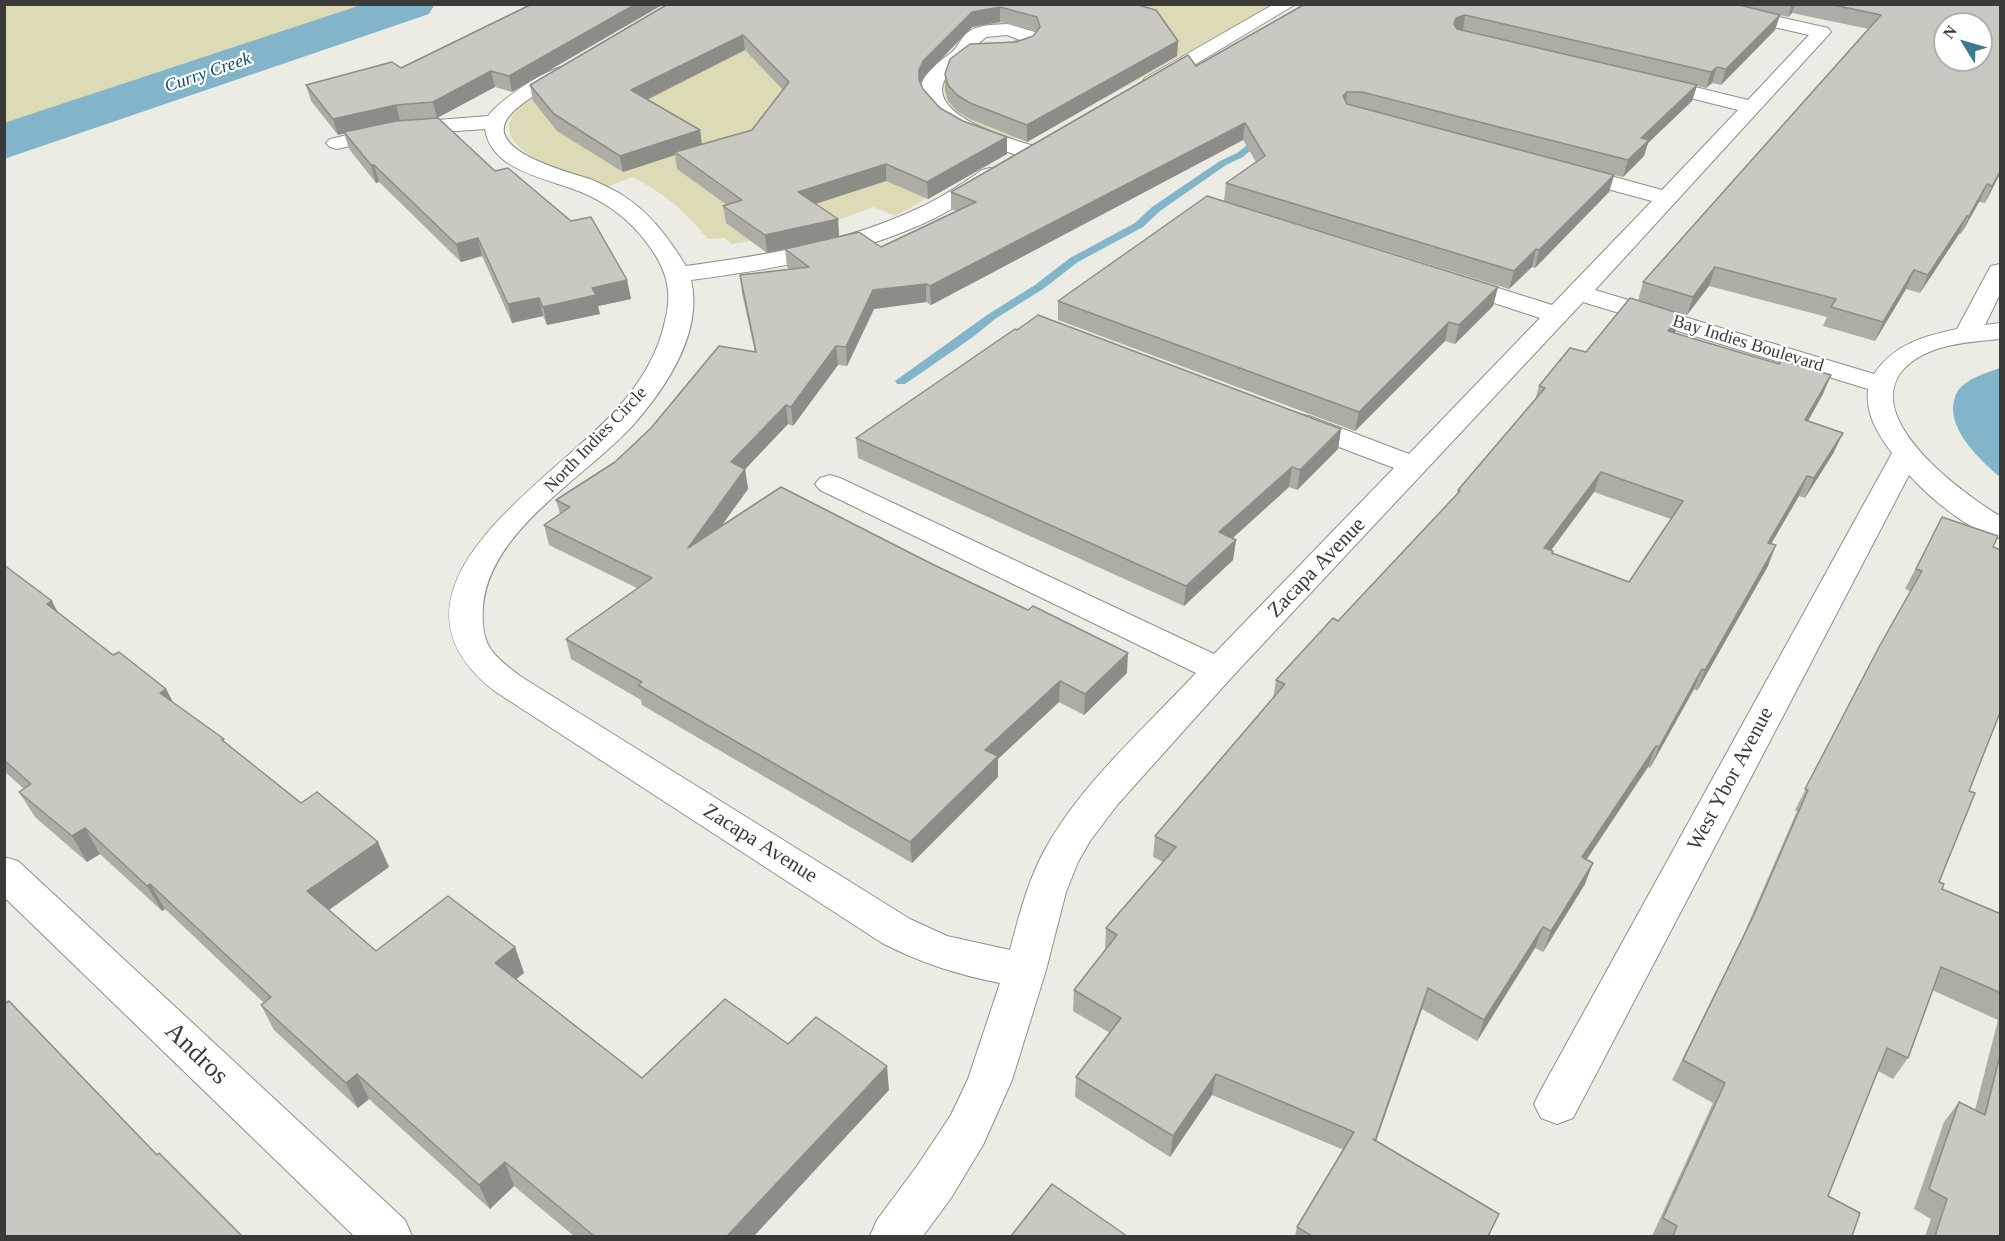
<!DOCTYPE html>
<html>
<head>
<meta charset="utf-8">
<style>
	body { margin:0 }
	#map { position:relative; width:2005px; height:1241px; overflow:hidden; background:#ecece4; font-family:"Times New Roman",serif }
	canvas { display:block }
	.frame { position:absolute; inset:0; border:6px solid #3a3a37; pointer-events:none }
	.north { position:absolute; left:1933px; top:12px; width:60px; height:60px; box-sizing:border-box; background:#fffffe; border:2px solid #b0b0ae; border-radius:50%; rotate:307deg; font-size:16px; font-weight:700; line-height:24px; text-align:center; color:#3a3a37 }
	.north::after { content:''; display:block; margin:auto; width:21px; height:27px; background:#3d7990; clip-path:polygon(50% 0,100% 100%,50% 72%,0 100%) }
</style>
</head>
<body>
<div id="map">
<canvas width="2005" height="1241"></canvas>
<div class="frame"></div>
<div class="north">N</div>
</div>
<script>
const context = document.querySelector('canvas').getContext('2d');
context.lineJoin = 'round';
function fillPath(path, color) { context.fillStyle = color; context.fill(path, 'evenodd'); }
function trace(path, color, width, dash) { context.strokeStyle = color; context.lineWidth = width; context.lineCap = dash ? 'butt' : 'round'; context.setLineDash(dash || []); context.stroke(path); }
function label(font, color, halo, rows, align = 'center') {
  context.font = font + ' "Times New Roman",serif'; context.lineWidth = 4.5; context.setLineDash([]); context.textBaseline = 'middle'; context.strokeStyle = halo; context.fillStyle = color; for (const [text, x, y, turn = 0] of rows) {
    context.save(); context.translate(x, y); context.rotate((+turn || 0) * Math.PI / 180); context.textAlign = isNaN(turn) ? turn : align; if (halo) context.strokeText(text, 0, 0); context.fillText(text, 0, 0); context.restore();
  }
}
const green = new Path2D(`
	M5,4H381V5L5,125Z
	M1257,4L1268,7L1038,136C1027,139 1016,139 1005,137C981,131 928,106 948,74L1000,54L1037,33L1016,27L966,36L930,66L917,84L997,158L896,216L873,207C827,226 780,236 731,244L725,238L708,239C687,213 662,191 632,177L607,187C576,174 465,147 528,100L693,5Z`);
const water = new Path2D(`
	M2000,368V477C1980,460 1944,427 1955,397C1960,380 1986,373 2000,368Z`);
const stream = new Path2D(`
	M1262,133L1267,136L1265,138L1243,157L1226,165L1160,211L1143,227L1078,262L1043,289L995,319L973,337L905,384H897L895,381L987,315L1035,285L1070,258L1135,223L1152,207L1220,161L1237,153Z`);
const river = new Path2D(`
	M364,4H435L429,14L4,159V123Z`);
const street = new Path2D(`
	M1274,4H1296L1159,86H1145L1142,82L1145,78Z
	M1686,4H1721L1828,28L1831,32L1595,290L1874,374C1894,344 1924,336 1957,329L1988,271L1991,266L2000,264V294L1985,325L2000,323V339C1969,342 1925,344 1902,371C1862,421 1965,495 2000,516V538C1970,532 1930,498 1909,475L1573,1118L1557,1124L1541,1118L1534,1104L1541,1090L1892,453C1878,434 1865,414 1868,389L1583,302L1231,678L1118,804L1090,841L1078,862L1066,892L1046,970L1012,1080L983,1145L951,1198L923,1236H870L877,1220L917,1166L951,1115L968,1079L1000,983C958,975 919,962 882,943L496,692C363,590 550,483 615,411C638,386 658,355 665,321C672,295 668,275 654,253C638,228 617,209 590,196C557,179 492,175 485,129L400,135L337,149L330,147L326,143L330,139L400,123L488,116C501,99 554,61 576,66L579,70L576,74C554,86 527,96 510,115C479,150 571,173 590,179C600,183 609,188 619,193C649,211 668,237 686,266C766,255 845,243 919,208C941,198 962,184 982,170L990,168L998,170L1001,175L998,180C977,193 957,207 935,218C859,255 774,269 691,280C703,331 668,385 635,423C587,477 488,530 483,608C482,621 483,637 490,648C497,659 510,668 520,676L910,919L947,936L1010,950C1018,919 1026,888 1040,859C1074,790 1144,729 1196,673L820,490L815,484L820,478L830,475L840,478L1214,654L1394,468L1289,428L1285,422L1289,416L1299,414L1309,416L1409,454L1540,318L1445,287L1442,282L1445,277L1454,275L1463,277L1552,305L1652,201L1559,176L1556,171L1559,166L1567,164L1662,190L1738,110L1643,86L1640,82L1643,78L1650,76L1748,100L1809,35L1694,9Z
	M1008,24L1035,32L1038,43C1026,61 991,53 973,56C964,57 950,71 945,79C925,116 1012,139 1037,147L1040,152L1037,157L1029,158C1003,152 914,123 921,87C924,72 940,61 951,53C958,47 959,41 965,35C975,24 994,25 1008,24ZM1007,35L1020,40L1008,44H978L986,37Z
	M4,857L18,861L405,1220L412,1236H354L4,897Z`);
const wall = new Path2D(`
	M532,4L512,92L495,87L437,118L495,171L627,280L631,299L598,306L600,314L547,325L543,316L512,323L482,256L461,262L379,182L376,183L349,149L344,133L338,135L311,101L306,85L401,68Z
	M668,4H1134L1178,41L1177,56L1027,142L970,119L957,111L948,101L945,90V74L1016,42L1033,36L1037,31L1000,22L972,27L924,77L920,84L923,89L940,108L963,121L1007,137V154L928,199L886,181L816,204L838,219L839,236L767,253L726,223L723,206L727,205L677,169L675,155L623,172L557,131L533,101L530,85ZM745,50L783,90L752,130L702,145L700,130L647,100Z
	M1305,4H2001V172L1985,203L1979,202L1961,234H1959L1920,293L1906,289L1875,341L1823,326L1827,317L1709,286L1687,315L1638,301L1643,282L1869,29L1792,13L1788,17L1780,15L1775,30L1721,85L1712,83L1706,88L1697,86L1692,101L1648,143L1644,156L1623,177L1614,175L1609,192L1535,268L1532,267L1509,289L1224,201L1226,183L1256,162L1243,140L931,305L926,302L874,309L847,366L838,365L793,426L788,424L745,469L748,489L722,525L1127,673L1084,715L1059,702L998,759V777L912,863L642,705L641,700L571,659L566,639L637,588L549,545L544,525L560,514L556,500L615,462L755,352L742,293L740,275L789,269L787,267L785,249L881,247L956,211L951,209V192L1196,66Z
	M1498,287L1493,306L1455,344L1445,341L1355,431L1058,320V301Z
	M1674,333L1823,394L1808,421L1834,452L1805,498L1799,496L1771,543L1768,566L1697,691L1694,689L1650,768L1648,767L1587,859L1585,884L1543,952L1535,948L1477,1041L1422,1009L1376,1141L1499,1214L1489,1236H1295L1297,1227L1344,1150L1212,1095L1170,1157L1075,1097L1076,1077L1110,1033L1073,1011L1074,990L1106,950L1105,949L1106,928L1163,862L1153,857L1155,836L1273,698L1276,680L1338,621L1457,495L1458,490L1535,400L1539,386L1586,352ZM1594,492L1671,519L1629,582L1553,553L1551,550Z
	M1341,429L1338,449L1297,490L1289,487L1233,538L1236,540L1233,560L1184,606L858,458L856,438Z
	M1942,517L1993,547L1969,791L1939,882L1942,889L2001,914V1236H1925L1931,1219L1914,1209L1944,1122L1959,1102L1975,1110L1998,1020L1932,990L1908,1058L1893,1079L1878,1071L1828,1196L1852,1236H1652L1713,1103L1672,1080L1742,938L1797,811L1795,810L1879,647L1910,591L1905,589Z
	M4,565L58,612L113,655L166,689L173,702L301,803L389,867L329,910L376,951L515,947L524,973L516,979L642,1078L788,1044L889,1090L754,1236H574L514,1186L490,1209L369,1099L358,1108L274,1030L261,1005L264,1003L165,909L162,911L100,854L87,862L35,817L19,792L24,789L4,771Z`);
const shadedWall = new Path2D(`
	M636,4H664L512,92L509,76Z
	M1792,4H1795L1792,13L1788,17Z
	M1000,7V22L972,27L924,77L919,86V95V70L923,61L972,12Z
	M1465,15L1463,30L1451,39L1456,18Z
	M1780,15L1775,30L1721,85L1726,69Z
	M743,35L745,50L634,106L631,90Z
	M1178,41L1177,56L1027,142V125Z
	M1717,67L1712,83L1706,88L1711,72Z
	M491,71L495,87L437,118L433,102Z
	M1697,85L1692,101L1648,143L1644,156L1623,177L1628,160L1641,138Z
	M1347,92L1345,108L1343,96Z
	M396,105L400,121L338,135L333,119Z
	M1245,123L1243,140L931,305L930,286Z
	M700,130L702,147L675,152V155L623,172L620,156Z
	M1007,137V154L928,199L927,182Z
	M886,164V181L799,209L798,192Z
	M371,165H374L379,182L376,183Z
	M2001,170V172L1985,203L1992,186Z
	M1614,175L1609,192L1535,268L1539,250Z
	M1987,184L1979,202L1961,234L1969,216Z
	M1967,216L1959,234L1920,293L1928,275Z
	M838,219L839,236L767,253L765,235Z
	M478,238L482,256L461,262L456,244Z
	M1536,249L1532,267L1509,289L1514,271Z
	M1715,267L1709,286L1687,315L1693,297Z
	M1914,270L1906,289L1875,341L1883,322Z
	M627,280L631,299L598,306L600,314L547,325L543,307L592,288Z
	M926,284V302L874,309L847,366L846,347L873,290Z
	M1498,287L1493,306L1455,344L1459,325Z
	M539,298L543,316L512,323L508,304Z
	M1681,314L1675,332L1662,350L1668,331Z
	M1449,322L1445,341L1355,431L1359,412Z
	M836,346L838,365L793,426L791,407Z
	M1831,375L1823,394L1797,440L1805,420Z
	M786,405L788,424L733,482L731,462Z
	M1341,429L1338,449L1297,490L1300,470Z
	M1843,433L1834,452L1805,498L1814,478Z
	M1292,467L1289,487L1217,552L1219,532Z
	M745,469L748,489L691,568L688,548Z
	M1601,472L1594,492L1538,568L1544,548Z
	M1807,476L1799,496L1760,563L1768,543Z
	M1236,540L1233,560L1184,606L1186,586Z
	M1776,545L1768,566L1697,691L1705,670Z
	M52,601L65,626L47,604Z
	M1128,653L1127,673L1084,715L1085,694Z
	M1702,669L1694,689L1650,768L1659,747Z
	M1060,681L1059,702L998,759V777L912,863L910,842L985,750Z
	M166,689L179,714L160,693Z
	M1656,746L1648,767L1574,878L1582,857Z
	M85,828L100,854L87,862L72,836Z
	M378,842L389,867L319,917L307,891Z
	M1593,863L1585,884L1543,952L1551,931Z
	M150,884L165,909L162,911L147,886Z
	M1543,927L1535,948L1477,1041L1484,1020Z
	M515,947L524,973L505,988L495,963Z
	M1428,988L1422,1009L1369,1161L1375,1141Z
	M887,1066L889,1090L754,1236H727Z
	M357,1074L369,1099L358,1108L346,1083Z
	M1216,1074L1212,1095L1170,1157L1173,1136Z
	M505,1162L514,1186L490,1209L479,1185Z`);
const building = new Path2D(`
	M532,4H636L509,76L491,71L433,102L396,105L333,119L306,85L392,62L401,68Z
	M668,4H1134L1156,10L1178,41L1027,125L970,103L957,95L948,85L945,74L950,59L970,44L1016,42L1033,36L1040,27L1037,17L1000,7L972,12L923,61L919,70V80L923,89L940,108L963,121L1007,137L927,182L886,164L798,192L838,219L765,235L723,206L742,200L675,152L752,130L789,82L743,35L631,90L700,130L620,156L554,114L530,85Z
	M1305,4H1735L1780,15L1726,69L1717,67L1711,72L1465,15L1456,18L1454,24L1457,29L1697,85L1641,138L1649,140L1628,160L1362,92H1347L1343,96L1347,104L1614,175L1539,250L1536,249L1514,271L1226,183L1265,156L1245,123L930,286L926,284L873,290L846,347L836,346L791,407L786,405L731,462L745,469L688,548L781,487L930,563L1028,610L1033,606L1128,653L1085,694L1060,681L985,750L998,756L910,842L638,685L642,682L566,639L652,578L544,525L570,507L556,500L615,462L651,428L719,346L756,352L740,275L809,267L785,249L859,232L881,247L976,202L951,192L1188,55L1196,66Z
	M1829,4H2001V170L1992,186L1987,184L1969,216H1967L1928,275L1914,270L1883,322L1831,307L1836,299L1715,267L1693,297L1643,282L1881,15ZM1945,24H1981V60H1945Z
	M438,118L495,171L508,168L571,221L591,217L627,280L592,288L596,295L543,307L539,298L508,304L478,238L456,244L374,165H371L344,132L396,121Z
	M1207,196L1498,287L1459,325L1449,322L1359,412L1058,301Z
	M1630,298L1681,314L1668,331L1779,364L1781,360L1831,375L1805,420L1843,433L1814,478L1807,476L1768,543L1776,545L1705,670L1702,669L1659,747L1656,746L1582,857L1593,863L1551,931L1543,927L1484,1020L1428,988L1375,1141L1373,1139L1499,1214L1488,1236H1312L1297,1227L1354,1132L1216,1074L1173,1136L1076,1077L1121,1018L1074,990L1117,935L1106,928L1176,847L1155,836L1285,684L1276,680L1333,618L1338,621L1460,491L1458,490L1545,388L1539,386L1570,348L1586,352ZM1601,472L1683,501L1629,582L1552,553L1553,551L1544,548Z
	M1038,315L1341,429L1300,470L1292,467L1219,532L1236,540L1186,586L856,438L1015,329L1017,330Z
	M1942,517L1998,536L1993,547L2001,550V710L1969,791L1975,793L1939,882L1944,884L1942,889L2001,914V993L1941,967L1908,1058L1887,1048L1828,1196L1860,1213L1852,1236H1673L1677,1226L1663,1218L1725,1083L1683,1060L1753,917L1808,790L1805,789L1879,647L1922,571L1916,569Z
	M4,565L52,601L47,604L113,655L119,652L166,689L160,693L224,739L222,740L301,803L317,792L378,842L307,891L376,951L448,896L515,947L495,963L642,1078L725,999L788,1044L816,1017L887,1066L727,1236H594L505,1162L479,1185L357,1074L346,1083L261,1005L271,997L150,884L147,886L85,828L72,836L19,792L31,784L4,760Z
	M9,1001L157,1155L159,1153L242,1236H4V1004Z
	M2001,1051V1236H1935L1947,1199L1929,1189L1959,1102L1985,1115Z
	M1052,1184L1127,1236H1011Z`);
const farWaternames = [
	["Curry Creek",208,73,-19]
];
const farStreetnames = [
	["Bay Indies Boulevard",1748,344,17],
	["North Indies Circle",596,440,-46]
];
const streetNames = [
	["Zacapa Avenue",1317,568,-46],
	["West Ybor Avenue",1731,779,-62],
	["Zacapa Avenue",760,844,32]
];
const nearStreetnames = [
	["Andros",196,1054,44]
];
fillPath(green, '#dddbb6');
fillPath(water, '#83b5ca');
fillPath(stream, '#83b5ca');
fillPath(river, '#83b5ca');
trace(street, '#909089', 2);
fillPath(street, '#fff');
fillPath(wall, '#adada6');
fillPath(shadedWall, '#8d8d87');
fillPath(building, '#c9c9c1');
trace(building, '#8d8d87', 1.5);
label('italic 18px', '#074e64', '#fffffe', farWaternames);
label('18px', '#3a3a37', '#fffffe', farStreetnames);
label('21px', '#3a3a37', '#fffffe', streetNames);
label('26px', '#3a3a37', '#fffffe', nearStreetnames);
</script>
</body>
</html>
